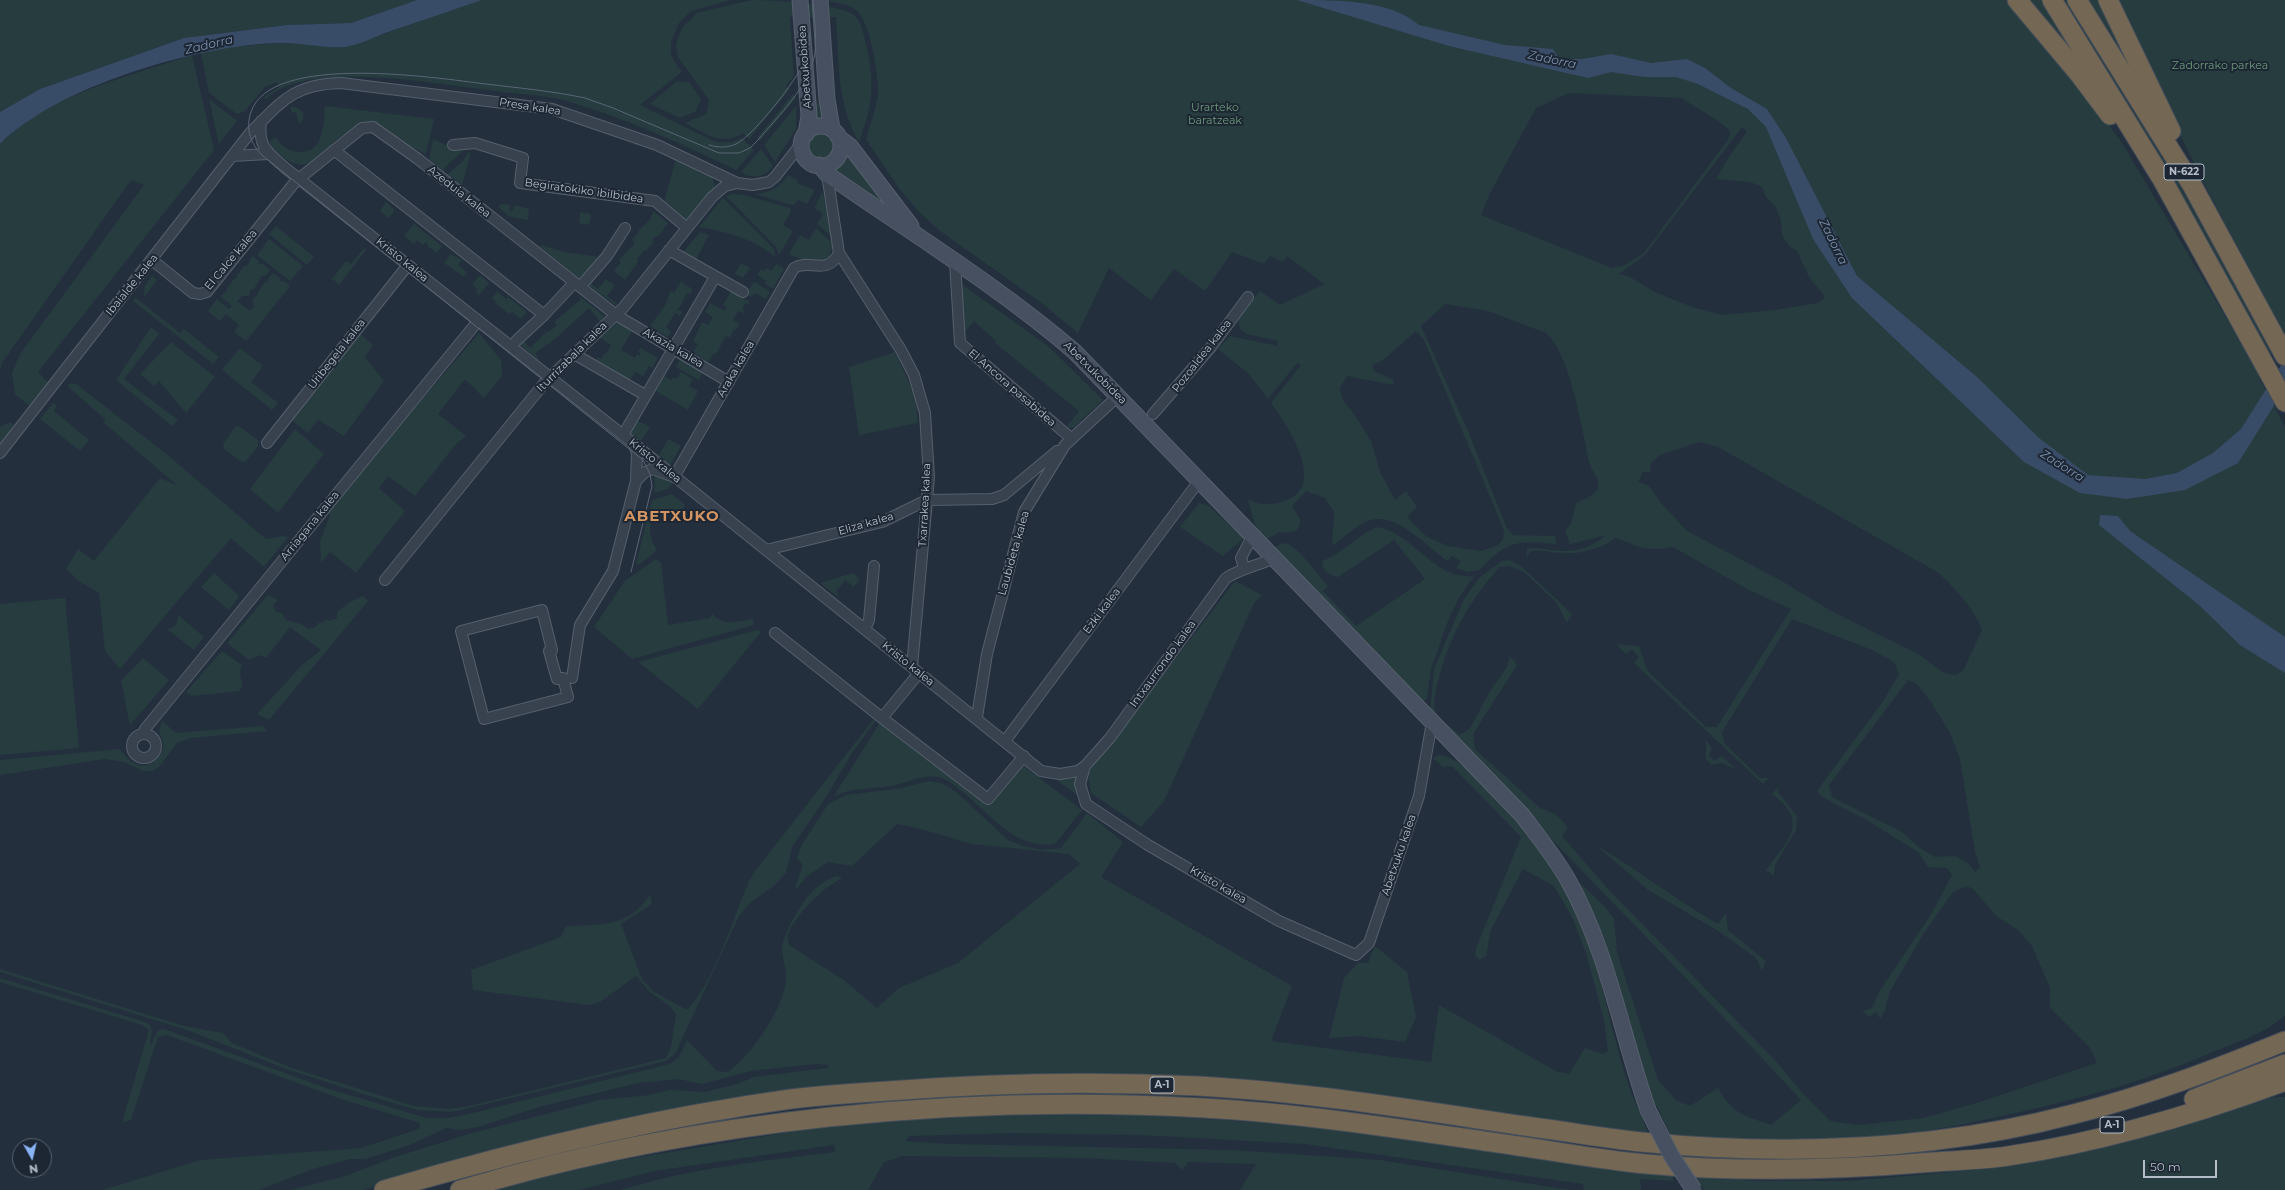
<!DOCTYPE html>
<html>
<head>
<meta charset="utf-8">
<style>
	body { margin:0 }
	#map { position:relative; width:2285px; height:1190px; overflow:hidden; background:#242f3e; font-family:Montserrat,sans-serif }
	canvas { display:block }
	.north { position:absolute; left:12px; top:1138px; width:40px; height:40px; box-sizing:border-box; background:#1d2633; border:1px solid #59626f; border-radius:50%; rotate:172deg; font-size:11px; font-weight:700; line-height:16px; text-align:center; color:#b4bcc9 }
	.north::after { content:''; display:block; margin:auto; width:14px; height:18px; background:#8ab4f8; clip-path:polygon(50% 0,100% 100%,50% 72%,0 100%) }
	.scale { position:absolute; left:2143px; top:1160px; width:74px; height:18px; box-sizing:border-box; border:2px solid #b4bcc9; border-top:0; padding-left:5px; font-size:12px; line-height:14px; white-space:nowrap; color:#b4bcc9; -webkit-text-stroke:3px #1d2633; paint-order:stroke }
</style>
</head>
<body>
<div id="map">
<canvas width="2285" height="1190"></canvas>
<div class="north">N</div>
<div class="scale">50 m</div>
</div>
<script>
const context = document.querySelector('canvas').getContext('2d');
context.lineJoin = 'round';
function fillPath(path, color) { context.fillStyle = color; context.fill(path, 'evenodd'); }
function trace(path, color, width, dash) { context.strokeStyle = color; context.lineWidth = width; context.lineCap = dash ? 'butt' : 'round'; context.setLineDash(dash || []); context.stroke(path); }
function label(font, color, halo, rows, align = 'center') {
  context.font = font + ' Montserrat,sans-serif'; context.lineWidth = 4; context.setLineDash([]); context.textBaseline = 'middle'; context.strokeStyle = halo; context.fillStyle = color; for (const [text, x, y, turn = 0] of rows) {
    context.save(); context.translate(x, y); context.rotate((+turn || 0) * Math.PI / 180); context.textAlign = isNaN(turn) ? turn : align; if (halo) context.strokeText(text, 0, 0); context.fillText(text, 0, 0); context.restore();
  }
}
const green = new Path2D(`
	M0,0H417L351,23L287,25L184,38L40,89L0,112Z
	M482,0H731L691,11L679,23L671,42V56L682,72L640,105L716,142H732L742,138L754,150L736,170C680,143 623,117 563,100C539,94 512,94 488,90C436,84 306,59 266,99L263,98L279,87L277,82L265,87L245,111L237,114L209,93L201,53L232,47L280,43L345,47Z
	M752,0C772,0 840,4 854,15C861,20 863,33 865,40C875,81 874,102 859,142C836,104 839,59 836,17H790L794,76L786,86L790,89L749,139L743,133C723,147 704,133 685,123L706,114L709,100L678,57L676,45L682,28L697,13Z
	M819,0H2007C2048,46 2087,93 2122,143L2259,373L2261,382L2285,427V1016C2264,1034 2234,1043 2208,1054C2151,1079 2090,1096 2029,1110C1984,1120 1939,1130 1894,1136C1820,1144 1744,1141 1670,1134L1657,1106H1653C1631,1031 1614,953 1578,884L1580,883L1605,907L1614,919L1617,952L1658,1080L1676,1100L1690,1106L1718,1088C1733,1115 1744,1115 1771,1125L1801,1100C1680,969 1553,843 1430,712L1434,669L1464,599L1480,577L1502,561L1509,560L1521,566L1572,614L1567,623L1556,602L1524,572L1509,566L1500,567C1471,598 1449,637 1439,678C1436,688 1433,699 1435,709C1437,719 1453,728 1460,735L1470,728L1490,691L1507,667L1510,656L1517,665L1473,734L1475,749L1540,808L1555,814L1568,827L1562,836L1608,889L1773,1058L1806,1097L1830,1121L1858,1125L1923,1118L1980,1102L2097,1063L2090,1048L2050,1008V988L2032,946L2018,930L1996,916L1973,889L1967,886L1953,892L1924,933L1890,991L1885,1010L1880,1019L1877,1012L1869,1017L1862,1011L1872,1008L1879,992L1932,913L1952,875L1947,868L1928,867L1918,852L1865,819L1833,803L1820,795L1817,791L1884,700L1899,674L1894,662L1870,649L1792,619L1722,732L1724,743L1760,778H1769L1763,784L1634,663L1639,657L1632,649L1626,654L1616,644L1639,646L1647,670L1706,727H1717L1791,609L1747,589L1673,547L1658,549L1642,548L1616,538C1602,548 1580,555 1562,553C1552,553 1541,549 1531,551L1526,558L1527,549C1539,546 1549,551 1561,551C1578,552 1594,546 1606,535L1570,544L1565,531L1571,524L1576,503L1591,496L1598,489V480L1590,465C1582,431 1571,355 1546,333L1488,311L1445,304L1421,326L1468,431L1506,526L1513,535L1555,536L1556,544C1519,540 1505,541 1480,570L1467,572L1456,568L1461,561L1452,556L1447,561C1427,546 1394,510 1368,521C1355,526 1343,538 1332,546L1334,512L1325,498L1306,491L1292,506L1301,521L1297,530L1288,533L1280,532L1265,540L1257,531L1248,500C1262,505 1269,506 1284,501C1329,488 1287,424 1271,403L1301,365L1297,363L1268,399L1249,374L1218,349L1230,336L1278,346V341L1247,334L1240,329L1238,315L1260,291L1280,305L1324,284L1287,256L1283,262L1270,256L1264,264L1232,252L1205,291L1174,269L1151,300L1109,268L1078,333L1043,304L940,231L919,212L898,187L866,139C870,125 876,109 878,94C879,77 870,19 855,9C846,3 830,2 819,0ZM1569,93L1682,98C1692,106 1727,124 1730,132L1729,138L1644,253L1623,266L1612,268L1481,215L1490,193L1536,108ZM1742,127L1747,132L1730,155L1716,179L1750,182L1762,187L1766,197L1775,206L1781,220L1782,235L1789,246L1797,251L1809,277L1825,297L1818,303L1774,310L1723,315L1692,307L1655,292L1628,276L1619,274L1645,255ZM1416,331L1424,340L1504,530L1503,540L1498,545L1482,551L1447,546L1426,536L1407,517L1417,507L1406,491L1395,500L1380,472L1372,443L1354,414L1342,399L1340,388L1347,376L1393,385L1394,380L1374,371L1373,365L1383,360ZM1699,442L1718,447L1939,573C1957,591 1973,607 1982,630L1963,671L1955,675L1942,672L1920,655L1831,611L1780,580L1687,531L1661,503L1649,486L1638,482L1643,472H1650L1651,463L1660,455ZM1908,680L1917,684L1931,702L1950,733L1960,759L1975,852L1980,867L1975,872L1968,863L1955,856L1935,857L1920,848L1902,832L1832,797L1829,785Z
	M2021,0H2042L2080,63Z
	M2061,0H2068L2158,147L2274,352L2269,355Z
	M2088,0H2104L2139,84Z
	M2117,0H2285V336L2210,195L2153,80Z
	M192,55L214,150L38,372L49,383L30,406L15,394L12,373L20,354L144,185L131,180L2,363L0,372V144C50,94 127,77 192,55Z
	M676,82H689L701,99L695,112L680,118L650,104Z
	M793,94L796,98L760,141L757,138Z
	M209,99L237,121L219,144Z
	M813,103H822L823,121H814Z
	M325,106L434,119L426,154L399,141L375,124C366,127 356,128 348,132C322,145 314,182 280,155C274,151 270,148 270,141L276,137C283,153 310,159 319,141C324,130 324,117 325,106Z
	M290,107H296L303,112V119L299,125L296,112L292,113Z
	M795,107H796V129L775,162L764,145Z
	M807 145a14 14 0 1 1 28 0a14 14 0 1 1-28 0Z
	M433,139L455,149L464,150L446,166L444,171L429,160Z
	M761,149L773,166C765,178 752,179 741,172Z
	M847,150L888,203L882,208L834,170C835,165 842,154 847,150Z
	M471,152L462,185L448,174L463,161L468,153Z
	M676,159L712,177L715,186L688,219L684,221L665,207V198Z
	M788,175L798,180L797,183L815,190L807,204L798,200L794,205H792L755,194C770,193 780,187 788,175Z
	M822,193H823L832,237L817,224L823,214L814,208Z
	M731,194L744,195L790,208L791,211L783,225L793,231L779,255L776,247L726,196Z
	M723,198L774,249L775,257C753,238 726,232 699,227Z
	M386,202L395,210L389,218L380,211Z
	M503,204L510,205L509,211H513L514,205L529,209L528,220L509,216L499,208V205Z
	M580,212L591,214L589,225L579,223Z
	M654,212L668,223L658,237L656,236L652,240L654,242L646,251L644,250L637,259L639,260L625,280L614,271L621,262L619,260L635,243L632,240L639,231L638,230L648,222Z
	M414,224L442,246L437,253L427,246L428,244L425,242L423,245L417,240L414,244L404,236Z
	M276,226L314,257L307,265L269,234Z
	M816,228L833,244L829,257C818,267 801,259 789,254L800,235L809,240Z
	M700,232L709,235L694,263L679,252L684,251Z
	M269,239L303,266L290,281L257,255Z
	M542,245L565,252L600,257L582,280L540,247Z
	M364,248L366,250L339,285L333,279L331,280L346,261L351,264Z
	M451,254L462,260L458,265L467,272L464,277L444,263Z
	M252,256L259,261V264H263L270,270L265,276H262L254,289H251L249,296H242L237,301L250,311L254,306L252,299L258,294V292L265,282H269L268,278L273,273L280,278V281H284L290,286L246,341L234,332L239,325L226,314L220,321L208,311L217,299L229,309L232,306L220,296L227,291V288L234,279L237,278V275L244,266L248,265Z
	M741,263L750,268L743,278L735,274Z
	M776,264L784,269L773,289L765,284L766,281L757,275L761,269L764,271L766,268L772,271Z
	M480,275L489,283L479,295L475,292L478,289L472,285Z
	M152,276L157,280L144,297L145,286Z
	M606,279L615,286L607,296L619,305L618,307L587,284L589,282L598,289Z
	M681,281L693,290L690,294L687,293L680,307L677,309L682,312L680,316L675,313L666,328L671,331L668,337L650,326L664,307L671,291L674,293Z
	M754,281L770,292L766,299L755,293L751,297L746,295Z
	M960,283L1048,346L1103,400L1073,428L1067,426L1079,411L995,343L996,341L974,321L964,333Z
	M731,291L750,302L749,305L746,303L742,309L744,311L743,313L738,311L733,320L740,324L736,330L734,329L730,338L726,336L716,354L714,353L708,362L693,352L698,344L693,341L702,322L708,325L713,317L705,312L710,303L725,311L727,307L723,305Z
	M497,292L506,299L508,297L527,312L521,319L512,312L509,314L495,303L496,302L492,298Z
	M578,295L603,315L604,318L600,322L589,308L554,340L535,353L539,359L538,360L518,343L522,339L530,348L547,331L548,332L557,325L554,322L581,299Z
	M135,297L180,333L184,329L219,357L213,364L133,301Z
	M617,323L633,329L621,350L635,358L637,354L640,356L641,354L638,352L641,348L658,358L652,368L649,366L643,376L635,372L629,382L595,363L598,357L601,359L604,354H606L611,345L600,338Z
	M151,327L159,334L124,379L178,420L172,426L116,380Z
	M356,330L373,345L365,357L384,381L344,436L318,420L308,433L290,419Z
	M479,333L501,360L502,376L484,398L465,379L438,414L466,436L456,444L415,496L388,476L379,488L405,511L356,573L330,552L321,563L320,541L330,516L327,510Z
	M171,342L215,377L186,413L159,381L154,386L140,374Z
	M240,348L263,366L251,382L278,403L272,410L222,370Z
	M895,352L915,396L918,423L859,435L849,367Z
	M681,358L704,371L699,380L676,367Z
	M681,372L693,379L689,386L698,391L688,410L656,391L664,376L671,380L673,377L677,379Z
	M70,383L76,384L164,452L266,539L283,536L288,537L264,567L231,538L120,669L105,651L99,593L79,581L66,569L78,549L94,561L160,478L178,486L103,422L106,420L67,386Z
	M53,403L57,405L54,411L89,440L80,451L40,419Z
	M638,421L650,427L641,441L628,431L633,423L636,425Z
	M11,422L14,426L0,444V427Z
	M239,426L258,440V446L246,461L242,462L224,449L223,444L235,427Z
	M295,429L324,454L278,513L250,489Z
	M668,439L681,446L670,465L659,455Z
	M653,471L663,475L673,483L668,489L654,493L655,482Z
	M672,494L685,505L682,511C652,505 642,526 657,550L639,565L636,564L652,500Z
	M1199,503L1209,506L1244,538L1223,556L1180,527Z
	M1378,527C1416,535 1433,580 1474,576L1459,598L1449,618L1431,669L1427,698L1423,703L1273,549L1280,544L1287,543L1300,553L1328,586L1323,591L1356,626L1425,579L1394,540L1338,577C1328,574 1323,572 1322,561C1343,554 1356,535 1378,527Z
	M656,559L661,563L668,625L710,618L712,613C722,627 738,621 753,619L754,625L632,659L594,627L625,581Z
	M214,573L239,596L229,610L201,587Z
	M853,573L860,579L854,587L845,580L836,592L839,595L838,597L820,583Z
	M1235,581L1262,595L1254,603L1164,801L1141,827L1091,793L1088,773Z
	M268,595L278,600L273,605L276,612L282,613L286,620L301,624L309,629L317,626L318,623H323L326,619L329,621L337,618V612L348,603L363,596L368,601L269,720L257,714L301,666L321,650L290,627L266,658L260,655L249,660L227,643Z
	M65,598L79,748L0,755V604Z
	M178,615L204,637L194,650L167,629C176,628 178,623 178,615Z
	M758,630L761,632L698,709L638,662Z
	M222,651L242,665L240,672L242,687L239,691L192,696L186,692Z
	M143,658L169,680L130,725L121,681Z
	M877,719L852,753L826,797L792,847L786,873L776,884L749,904L739,916L675,1054L666,1061L452,1112L417,1110L376,1098L286,1069L190,1031L0,972V969L184,1026L223,1033L232,1043L289,1067L414,1106L447,1109L465,1107L666,1058L671,1047L676,1014L670,1006L650,992L636,976L600,1002L589,1005L473,990L471,970L561,937L566,926C601,924 630,928 650,894L652,904L621,924L642,979L654,992L687,1010C716,978 732,921 749,881L755,871L873,720Z
	M162,721L176,733L263,726L267,731L191,738L177,743L159,767L152,771H143L124,762L105,759L0,775V760L120,749C125,755 128,761 136,764C148,770 165,757 163,743C163,739 160,735 159,731Z
	M881,721L987,805L1021,764L1082,810L1055,844C1016,850 992,816 964,793C957,787 947,779 938,777C924,774 905,783 891,786C871,789 853,788 834,796Z
	M1706,740L1712,748L1709,755L1714,761L1722,756L1737,770L1722,763L1712,765L1706,759Z
	M1439,755C1461,758 1479,781 1493,797C1521,826 1551,856 1570,893C1596,947 1605,1006 1622,1064C1628,1088 1639,1111 1649,1134L1398,1100L1010,1076L905,1080L800,1091L681,1109L558,1133L474,1155L363,1190H290L345,1176L395,1157L469,1134L599,1100L650,1095L669,1090L704,1092L737,1084L754,1077L827,1068L829,1065L816,1064L751,1071L702,1084L678,1079L638,1083L539,1107L478,1127L461,1130L446,1128L410,1145L365,1159H350L313,1169L259,1190H103L200,1160L361,1148L419,1129L420,1123L341,1099L167,1035L158,1037L131,1120L122,1123L149,1030L142,1025L0,982V978L145,1022L150,1025L152,1030L150,1044L151,1045L158,1030L164,1029L329,1089L427,1118H447L469,1114L670,1064L679,1057L687,1040L717,1071L728,1072C751,1055 779,1014 785,987C789,972 782,961 782,948C783,935 801,903 810,894C817,886 828,878 838,876L842,879C825,884 792,919 788,935C787,938 789,942 789,945L845,981L877,1008L899,988L958,963L1080,864L1069,854L972,844L921,829L897,824L852,866L828,862L806,877L796,890V884L803,865L797,858L801,846L828,804L846,795L902,788L928,781L941,783L955,791L1008,840L1023,846L1042,850L1061,848L1087,813L1123,842L1101,877L1292,986L1271,1041L1431,1062L1439,1005L1556,1071L1569,1074L1585,1048L1603,1054L1608,1051L1604,1020L1586,953L1572,917L1554,886L1523,869L1491,930L1486,956L1479,960L1475,955L1477,946L1521,837L1453,767L1446,766L1444,768L1433,758Z
	M1079,776V796L1055,779Z
	M1779,786L1778,792L1797,816L1796,830L1775,865L1774,876L1766,870C1775,857 1797,835 1792,818C1790,808 1779,800 1772,794Z
	M1597,846C1639,870 1676,900 1718,924L1726,913L1728,930L1766,961L1762,971L1756,958L1720,932L1648,890Z
	M1375,946L1407,972L1416,1017L1405,1042L1359,1036L1329,1038L1344,978L1358,963H1368Z
	M2275,1097H2285V1190H1704L1695,1177L1758,1181H1849L1963,1171L2038,1160L2255,1101Z
	M1111,1112L1304,1126L1411,1138L1672,1175L1674,1181L1640,1179L1641,1190H1584L1583,1184L1305,1144L1140,1135L1013,1133L910,1136L905,1141L951,1144L1233,1150L1380,1160L1570,1190H1240L1256,1164L1188,1162L1182,1170L1175,1163L1085,1158L903,1156L884,1162L868,1190H621C690,1168 763,1161 835,1152L834,1145L654,1171L578,1190H493L575,1168L796,1131L913,1118Z`);
const water = new Path2D(`
	M417,0H482C450,11 418,22 385,33C373,38 358,45 345,47C327,49 299,42 279,43C198,45 58,86 0,144V112L40,89L184,38L287,25L351,23Z
	M1297,0C1337,0 1391,0 1419,25L1505,45L1553,49L1559,59H1582L1611,54L1651,63L1687,59L1705,68L1731,88L1767,109L1786,138L1857,276L1977,377L2039,438L2088,475L2145,479L2177,473L2213,453L2241,429L2285,359V388L2238,463L2185,490L2127,499L2080,493L2024,462L1852,298L1813,239L1766,127L1748,109L1698,84L1676,77H1644L1611,72L1588,78L1449,46Z
	M2100,515L2118,516L2130,531L2285,637V673L2240,645L2199,605L2099,525Z`);
const street = new Path2D(`
	M261,121C258,146 266,151 284,167L633,443L1041,771L1060,774L1078,771L1085,766L1110,738L1226,578C1242,568 1257,566 1274,558
	M453,145L475,143L523,158L520,183L655,201L687,228
	M334,150L544,315
	M232,156L268,154
	M827,174L839,253L901,350L914,375L925,413L929,477L912,667
	M669,250L743,292
	M152,260L193,293L200,294L207,292L295,182L362,128L373,127L418,159L616,315L729,382
	M955,262L960,343L1072,439
	M580,287L607,256L625,228
	M516,341L544,315L574,283
	M574,354L645,395
	M1153,414L1211,347L1248,297
	M623,435L715,277
	M267,443L408,265
	M0,453L250,133C281,102 293,84 341,83L552,109L657,145L737,183L753,185L769,182L775,177L801,144
	M636,481L645,472L653,469L674,477L794,268C810,258 826,277 839,253
	M766,550L882,522L927,500L992,499L1004,495L1057,451
	M1244,567L1241,558L1253,535
	M385,580L546,381L623,308L712,197L725,186L737,183
	M542,610L552,650L549,651L557,679L563,678L568,697L484,719L461,631Z
	M865,629L869,620L874,566
	M775,633L882,718L988,799L1024,756
	M572,678L580,625L613,571L636,481L637,453L633,443
	M977,717L987,654L1024,512L1065,445L1118,396
	M882,718L919,673
	M145,733V729L478,321
	M132 746a12 12 0 1 1 24 0a12 12 0 1 1-24 0Z
	M1005,741L1199,481
	M1085,766L1080,784L1086,804L1148,845L1279,921L1356,955L1369,943L1419,796L1432,722`);
const secondary = new Path2D(`
	M800,0L809,116L806,134
	M820,0L827,99L832,129
	M801 146a20 20 0 1 1 40 0a20 20 0 1 1-40 0Z
	M838,137L850,146L911,226
	M819,165L827,174C910,232 998,286 1075,352L1522,815C1538,836 1555,857 1568,880C1608,951 1621,1033 1648,1110`);
const highway = new Path2D(`
	M2017,0L2080,75L2110,115
	M2052,0L2162,179L2285,402
	M2077,0L2192,185L2285,356
	M2108,0L2171,131
	M2194,1099L2285,1064
	M384,1190C517,1151 653,1118 791,1099C823,1095 855,1093 888,1091C991,1083 1094,1081 1198,1086C1308,1092 1417,1110 1525,1126C1564,1131 1602,1138 1641,1142C1785,1156 1933,1151 2074,1114C2146,1096 2216,1069 2285,1041
	M460,1190C695,1119 960,1094 1204,1108C1310,1114 1414,1131 1518,1146C1560,1152 1603,1160 1646,1164C1743,1173 1837,1170 1934,1162C1958,1160 1983,1160 2008,1156C2102,1142 2196,1114 2285,1081`);
const tram = new Path2D(`
	M709,145C719,148 727,148 736,144C753,136 797,80 804,62C808,52 810,42 810,32
	M631,572L652,486L650,474L643,460L263,156C251,145 245,129 251,112C271,52 437,78 486,84C519,88 552,91 585,98L613,108L719,153H739L750,148L758,140C779,115 809,87 815,53C817,36 814,17 813,0`);
const secondaryBridge = new Path2D(`
	M1648,1110L1671,1155L1694,1190`);
const shields = [
	[2184,172,40],
	[1162,1085,24],
	[2112,1125,24]
];
const shieldNames = [
	["N-622",2184,172],
	["A-1",1162,1085],
	["A-1",2112,1125]
];
const parkNames = [
	["Zadorrako parkea",2220,66],
	["Urarteko",1215,108],
	["baratzeak",1215,121]
];
const streetNames = [
	["Abetxukobidea",805,67,-94],
	["Presa kalea",530,107,9],
	["Begiratokiko ibilbidea",584,191,8],
	["Azeduia kalea",459,192,38],
	["El Calce kalea",231,260,-50],
	["Kristo kalea",402,260,39],
	["Ibaialde kalea",132,285,-51],
	["Akazia kalea",673,348,30],
	["Uribegela kalea",337,354,-52],
	["Pozoaldea kalea",1202,356,-52],
	["Iturrizabala kalea",572,357,-45],
	["Araka kalea",736,369,-60],
	["Abetxukobidea",1095,373,45],
	["El Ancora pasabidea",1012,388,41],
	["Kristo kalea",655,461,39],
	["Txarrakea kalea",925,505,-87],
	["Eliza kalea",866,524,-16],
	["Arriagana kalea",310,526,-51],
	["Laubideta kalea",1014,553,-74],
	["Ezki kalea",1102,611,-53],
	["Kristo kalea",908,664,39],
	["Intxaurrondo kalea",1163,664,-54],
	["Abetxuku kalea",1399,855,-71],
	["Kristo kalea",1218,885,30]
];
const waterNames = [
	["Zadorra",209,45,-13],
	["Zadorra",1552,60,12],
	["Zadorra",1833,242,64],
	["Zadorra",2062,466,32]
];
const districtNames = [
	["ABETXUKO",672,517]
];
fillPath(green, '#263c3f');
fillPath(water, '#394c67');
trace(street, '#565f6c', 12);
trace(secondary, '#565f6c', 17);
trace(highway, '#434c59', 21);
trace(street, '#38414e', 10);
trace(secondary, '#465061', 15);
trace(highway, '#746855', 19);
trace(tram, '#5a6575', 1);
trace(secondaryBridge, '#565f6c', 17, []);
trace(secondaryBridge, '#465061', 15);
for (const [x, y, w] of shields) { const box = new Path2D(); box.roundRect(x - w / 2, y - 8, w, 16, 3); context.fillStyle = '#1d2633'; context.fill(box); trace(box, '#b4bcc9', 1); }
label('bold 10px', '#b4bcc9', null, shieldNames);
label('11px', '#6b9a76', '#1d2633', parkNames);
label('11px', '#b4bcc9', '#1d2633', streetNames);
label('italic 12px', '#7c92b1', '#1d2633', waterNames);
context.letterSpacing = '1px';
label('bold 15px', '#d59563', '#1d2633', districtNames);
context.letterSpacing = '0px';
</script>
</body>
</html>
